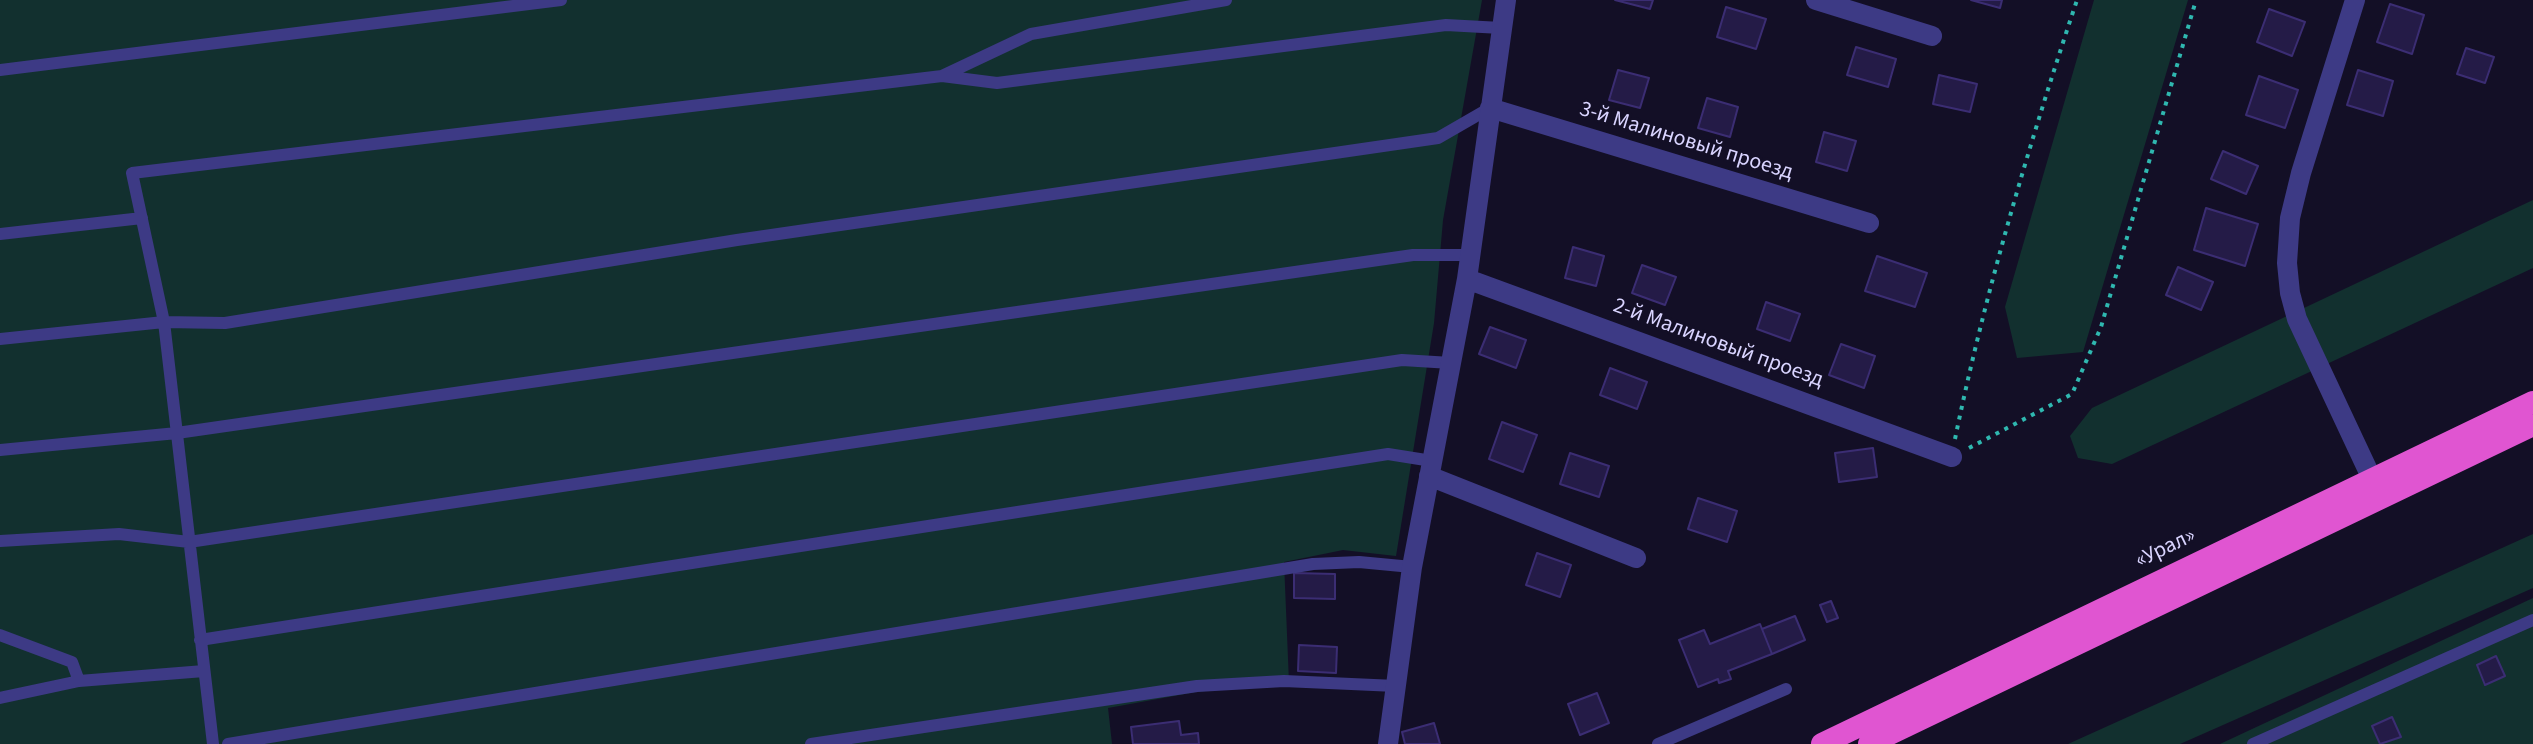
<!DOCTYPE html>
<html>
<head>
<meta charset="utf-8">
<style>
	body { margin:0 }
	canvas { display:block; background:#130f26 }
</style>
</head>
<body>
<canvas width="2533" height="744"></canvas>
<script>
const context = document.querySelector('canvas').getContext('2d');
context.lineJoin = 'round';
function fillPath(path, color) { context.fillStyle = color; context.fill(path, 'evenodd'); }
function trace(path, color, width, dash) { context.strokeStyle = color; context.lineWidth = width; context.lineCap = dash ? 'butt' : 'round'; context.setLineDash(dash || []); context.stroke(path); }
function label(font, color, halo, rows, align = 'center') {
  context.font = font + ' "Source Sans 3",sans-serif'; context.lineWidth = 6; context.setLineDash([]); context.textBaseline = 'middle'; context.strokeStyle = halo; context.fillStyle = color; for (const [text, x, y, turn = 0] of rows) {
    context.save(); context.translate(x, y); context.rotate((+turn || 0) * Math.PI / 180); context.textAlign = isNaN(turn) ? turn : align; if (halo) context.strokeText(text, 0, 0); context.fillText(text, 0, 0); context.restore();
  }
}
const green = new Path2D(`
	M0,0H1482L1443,220L1434,323L1396,556L1343,550L1284,562L1289,683L1196,692L1108,708L1112,744H0Z
	M2094,0H2188L2083,352L2017,358L2005,307Z
	M2533,200V268L2112,464L2078,458L2070,436L2092,408Z
	M2533,534V588L2180,744H2068Z
	M2533,598V744H2220Z`);
const building = new Path2D(`
	M1615,0H1653L1650,9Z
	M1971,0H2002L2000,8Z
	M2390,4L2424,15L2412,54L2377,42Z
	M1726,7L1766,19L1756,49L1717,37Z
	M2269,9L2305,22L2292,56L2257,42Z
	M1856,47L1896,59L1888,87L1847,75Z
	M2466,48L2494,57L2485,83L2457,74Z
	M1618,70L1649,78L1640,108L1609,100Z
	M2358,70L2393,81L2383,116L2347,105Z
	M1939,75L1977,84L1970,112L1933,104Z
	M2259,76L2298,90L2285,128L2246,115Z
	M1707,98L1738,107L1730,137L1698,128Z
	M1824,132L1856,141L1847,171L1816,162Z
	M2223,151L2258,166L2246,194L2211,179Z
	M2206,208L2258,224L2245,266L2194,250Z
	M1573,247L1604,256L1596,286L1565,278Z
	M1877,256L1927,273L1915,307L1865,291Z
	M1642,265L1676,277L1665,305L1632,293Z
	M2178,267L2213,282L2201,310L2166,295Z
	M1766,302L1800,314L1790,341L1757,329Z
	M1490,327L1526,340L1516,368L1479,354Z
	M1841,344L1875,356L1864,388L1829,375Z
	M1610,368L1647,382L1637,409L1600,395Z
	M1502,422L1537,435L1523,472L1489,459Z
	M1873,448L1877,477L1839,482L1835,453Z
	M1570,453L1609,466L1599,497L1560,484Z
	M1698,498L1737,511L1727,542L1688,529Z
	M1537,553L1571,565L1560,597L1526,585Z
	M1294,573L1335,574V599L1294,598Z
	M1831,601L1838,618L1827,622L1820,605Z
	M1795,616L1805,640L1772,654L1762,629Z
	M1760,624L1772,654L1728,671L1731,679L1719,683L1718,679L1698,687L1679,640L1704,630L1710,644Z
	M1299,645L1337,647L1336,673L1298,671Z
	M2496,656L2505,676L2485,685L2477,665Z
	M1597,693L1609,723L1580,735L1568,704Z
	M2392,717L2401,737L2380,744L2372,726Z
	M1179,721L1181,735L1198,733L1199,744H1133L1131,727Z
	M1434,723L1440,744H1405L1402,732Z`);
const path = new Path2D(`
	M1955,439C1985,293 2030,141 2077,0
	M1969,448L2072,394L2101,327L2196,0`);
const service = new Path2D(`
	M0,70L561,0
	M942,76L1031,34L1226,0
	M0,234L142,218
	M0,339L164,322L225,323L737,240L1438,138L1490,108
	M0,450L177,433L1413,255H1470
	M0,541L119,534L189,542L1402,360L1451,363
	M0,635L72,662L79,681
	M200,640L1388,454L1432,461
	M0,698L79,681L204,671
	M213,744L164,322L132,173L942,76L997,83L1446,25L1501,28
	M228,744L1313,564L1359,562L1412,567
	M811,744L1197,686L1284,681L1396,686
	M1658,744L1786,689
	M2253,744L2533,620`);
const minor = new Path2D(`
	M1816,0L1932,36
	M2355,0L2301,173L2290,218L2287,263L2290,293L2297,319L2372,479
	M1490,108L1869,223
	M1467,279L1952,457
	M1429,476L1636,558
	M1388,744L1412,567L1467,279L1506,0`);
const trunk = new Path2D(`
	M1822,744L2533,402
	M1869,744L2533,425`);
const streetNames = [
	["3-й Малиновый проезд",1686,142,17],
	["2-й Малиновый проезд",1718,344,20],
	["«Урал»",2166,549,-26]
];
fillPath(green, '#12302f');
fillPath(building, '#241b47');
trace(building, '#3b2d73', 2);
trace(path, '#2fb8b0', 4, [4, 6]);
trace(service, '#3d3a85', 12);
trace(minor, '#3d3a85', 20);
trace(trunk, '#e055d1', 22);
label('22px', '#d9d4ff', '#130f26', streetNames);
</script>
</body>
</html>
